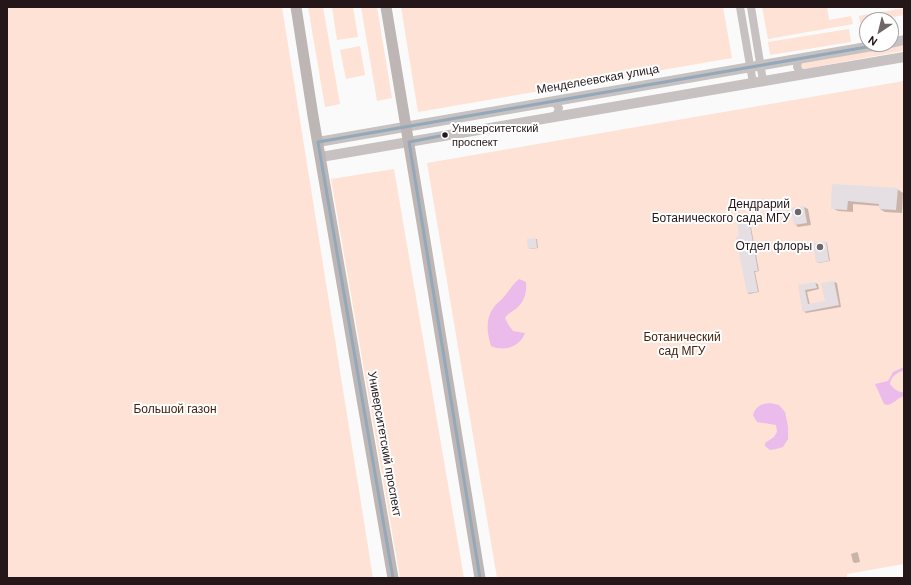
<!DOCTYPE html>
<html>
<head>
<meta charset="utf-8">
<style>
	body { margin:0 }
	#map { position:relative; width:911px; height:585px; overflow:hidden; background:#fafafa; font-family:"DM Sans",sans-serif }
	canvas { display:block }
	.frame { position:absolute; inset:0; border:8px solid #241619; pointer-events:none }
	.north { position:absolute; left:859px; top:12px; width:40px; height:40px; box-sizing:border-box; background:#fff; border:1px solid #a7a2a3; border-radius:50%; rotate:215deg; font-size:11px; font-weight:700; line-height:16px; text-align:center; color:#241619 }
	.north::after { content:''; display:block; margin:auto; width:14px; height:18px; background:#6f6668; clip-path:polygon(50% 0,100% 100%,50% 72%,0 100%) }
</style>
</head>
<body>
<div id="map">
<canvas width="911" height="585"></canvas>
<div class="frame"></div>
<div class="north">N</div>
</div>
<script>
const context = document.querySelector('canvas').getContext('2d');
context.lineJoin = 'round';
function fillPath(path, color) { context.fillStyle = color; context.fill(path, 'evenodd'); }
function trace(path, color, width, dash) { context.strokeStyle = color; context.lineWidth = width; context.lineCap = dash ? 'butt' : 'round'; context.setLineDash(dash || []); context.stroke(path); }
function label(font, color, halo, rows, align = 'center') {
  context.font = font + ' "DM Sans",sans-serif'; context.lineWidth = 4; context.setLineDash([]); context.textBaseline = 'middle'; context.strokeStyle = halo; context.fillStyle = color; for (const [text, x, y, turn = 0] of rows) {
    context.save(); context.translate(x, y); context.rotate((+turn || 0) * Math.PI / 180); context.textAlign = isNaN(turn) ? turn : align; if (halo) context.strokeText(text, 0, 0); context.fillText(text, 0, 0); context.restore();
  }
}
const green = new Path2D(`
	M7,7H282L373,578H7Z
	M308,7H323L340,104L325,107Z
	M332,7H353L358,37L337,40Z
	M361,7H377L392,98L377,101Z
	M401,7H723L732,58L418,112Z
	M762,7H827L829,20L851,16L853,24L768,39Z
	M904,8V15L875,20H867V21L860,23L859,16Z
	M849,29L851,42L770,55L768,42Z
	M901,44L904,46V49L902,51L804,69L802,68L801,65L803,62Z
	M360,46L365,75L346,79L340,50Z
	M904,81V564L847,574V578H497L427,163Z
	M394,169L464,578H400L331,179Z`);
const water = new Path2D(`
	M519,279L526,282C527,291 525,300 518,307C514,311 509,312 505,318L508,324L513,331L525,333C520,347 504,352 491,346C487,333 485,318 494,307C496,304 500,301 503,298C509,291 512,285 519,279Z
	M904,367V370C897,373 891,376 890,384C893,388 898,393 904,392V396C897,398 894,404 887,405L884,404L875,384L888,381L893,372Z
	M770,403L779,405L785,412L788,427V439L783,447L776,449L770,450L765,446V443L774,437L777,432L776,425L757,422L753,415C756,406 761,404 770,403Z`);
const shadow = new Path2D(`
	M833,185L897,189L903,193L902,213L885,212L880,209V206L853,204V212L838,211L832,208Z
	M804,207L808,209L811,225L798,227L795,224Z
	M748,221L750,222L759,271L755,272L759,292L749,294L748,293L740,237Z
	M536,239H537L538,248L530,249L529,248Z
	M826,242L827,243L830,261L819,263L817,262Z
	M834,282L837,283L841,307L806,313L803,311L799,286L815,283L818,284L819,289L807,292L810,305L826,302L822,284Z
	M857,552L858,553L860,562L855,563L853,562L851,554Z`);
const building = new Path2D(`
	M832,184L898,188L896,210L879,209V204L848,201L847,210L831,209Z
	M804,206L807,223L794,225L791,208Z
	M749,220L758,271H754L758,292L747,293L736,237L739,236L737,222Z
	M536,238L537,248L528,249L527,239Z
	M826,241L829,261L816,263L813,243Z
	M834,281L839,305L803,312L798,285L815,282L817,288L805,290L808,304L825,301L821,283Z`);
const minor = new Path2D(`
	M740,7L753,83
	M751,7L763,81
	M803,58L798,61L797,67L800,72L806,74
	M550,102L555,103L559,108L557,114L552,117`);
const tertiary = new Path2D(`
	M891,43L904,40
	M318,142L884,44
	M321,157L904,57`);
const secondary = new Path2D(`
	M296,7L313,116L393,578
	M386,7C419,197 448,388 480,578`);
const bus1 = new Path2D(`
	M445,135L409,142L480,578
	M393,578L318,142L884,44`);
const markers = [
	[445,135,3.5,"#241619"],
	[798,212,4,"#6f6668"],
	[820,247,4,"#6f6668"]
];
const busNames = [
	["Университетский",452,129],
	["проспект",452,143]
];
const streetNames = [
	["Менделеевская улица",598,80,-10],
	["Университетский проспект",384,444,80]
];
const poiNames = [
	["Дендрарий",790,205],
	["Ботанического сада МГУ",790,219],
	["Отдел флоры",812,247]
];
const parkNames = [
	["Ботанический",682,338],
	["сад МГУ",682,352],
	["Большой газон",175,410]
];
fillPath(green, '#fde2d5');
fillPath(water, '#ebbbec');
fillPath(shadow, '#0003');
fillPath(building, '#e5dee2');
trace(minor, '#c7c1c1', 8);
trace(tertiary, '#c7c1c1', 10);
trace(secondary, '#bdb6b5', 11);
trace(bus1, '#93a8ba', 3);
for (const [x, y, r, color] of markers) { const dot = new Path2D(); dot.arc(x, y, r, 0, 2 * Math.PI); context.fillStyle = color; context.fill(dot); trace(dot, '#fff', 1.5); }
label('11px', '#241619', '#fff', busNames, 'left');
label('12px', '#241619', '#fff', streetNames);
label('12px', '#241619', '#fff', poiNames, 'right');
label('12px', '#43210e', '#fff', parkNames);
</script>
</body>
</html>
